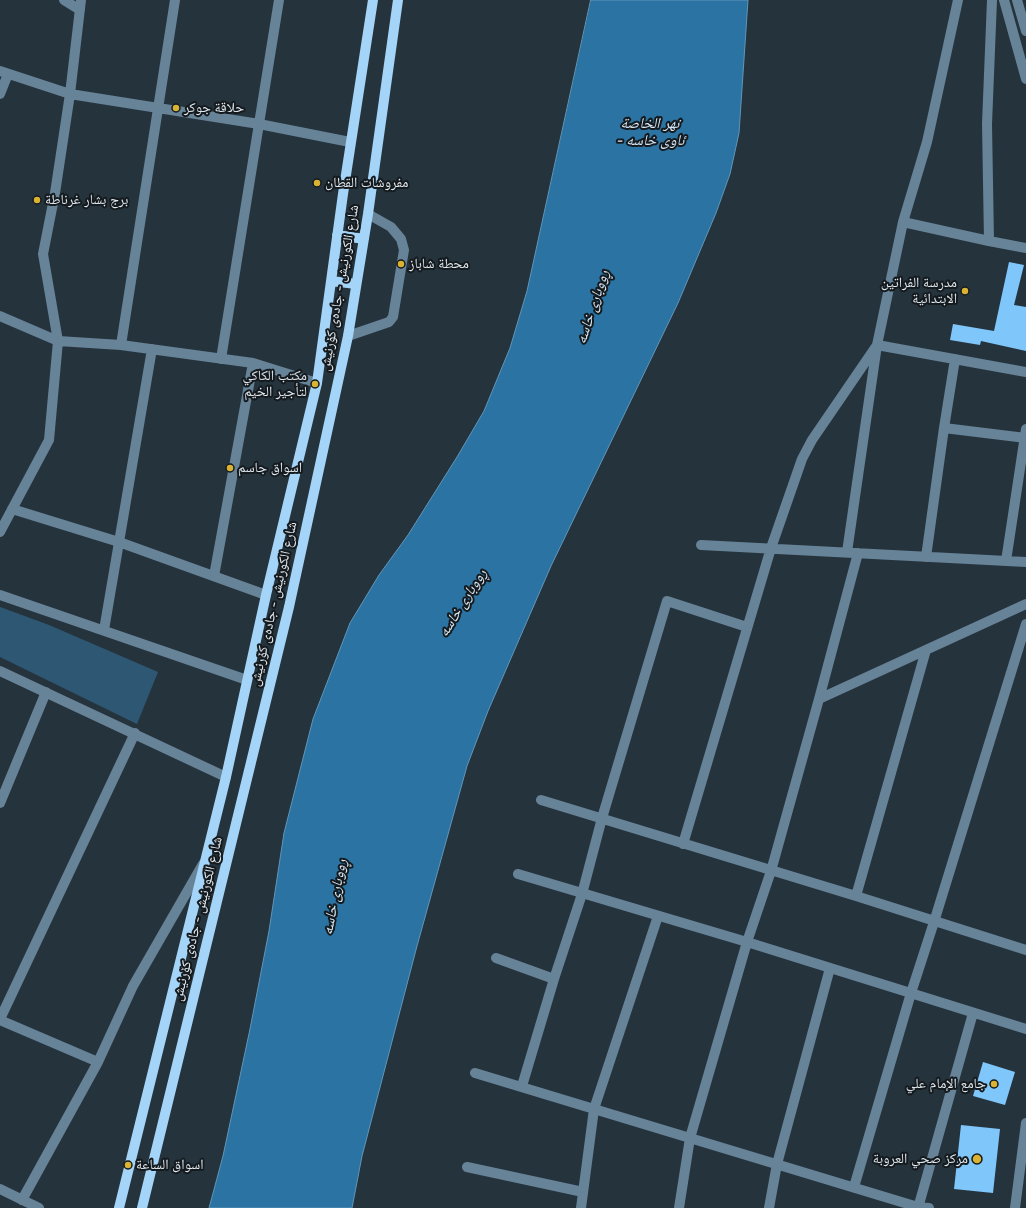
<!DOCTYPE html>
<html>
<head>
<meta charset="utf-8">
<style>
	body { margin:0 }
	canvas { display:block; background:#25333d }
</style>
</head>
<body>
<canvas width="1026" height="1208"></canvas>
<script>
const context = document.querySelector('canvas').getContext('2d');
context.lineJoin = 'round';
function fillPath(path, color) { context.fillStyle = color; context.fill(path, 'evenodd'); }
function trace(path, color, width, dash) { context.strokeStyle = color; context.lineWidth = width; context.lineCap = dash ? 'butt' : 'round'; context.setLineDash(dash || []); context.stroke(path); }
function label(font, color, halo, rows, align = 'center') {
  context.font = font + ' "Space Grotesk","Noto Naskh Arabic",sans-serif'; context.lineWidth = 4; context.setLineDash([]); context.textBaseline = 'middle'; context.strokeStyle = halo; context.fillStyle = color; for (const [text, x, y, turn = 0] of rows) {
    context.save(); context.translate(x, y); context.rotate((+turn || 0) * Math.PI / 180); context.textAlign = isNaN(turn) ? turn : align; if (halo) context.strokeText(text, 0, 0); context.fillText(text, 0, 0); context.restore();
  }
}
const green = new Path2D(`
	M0,607L49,625L158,672L137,724L0,657Z`);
const water = new Path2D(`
	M591,0H748L739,133L730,174L716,213L678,303L551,566L488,711L467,766L417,946L362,1156L352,1208H209L223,1156L250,1029L269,931L284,833L313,719L350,623L379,575L408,535L457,457L484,411L510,348L527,291Z`);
const building = new Path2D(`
	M1009,262L1024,265L1014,305L1026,307V351L981,341L980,345L950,340L953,324L994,331Z
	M983,1062L1015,1072L1005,1105L973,1096Z
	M961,1125L1000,1129L993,1193L954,1189Z`);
const minor = new Path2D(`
	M64,0L80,10
	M1004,0L1026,79
	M1017,0L1026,31
	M0,71L70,94L259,124L350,142
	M0,94L8,74
	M903,222L989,241L1026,248
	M989,241L987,124L992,0
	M0,316L58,341L121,345L253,363L317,383
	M348,336L389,322L393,317L404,250L401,239L391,227L368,214
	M121,345L175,0
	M221,359L279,0
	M944,428L1026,438
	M12,509L119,542L266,595
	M0,532L49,440L58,341L43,254L55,193L70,94L81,0
	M701,545L1026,562
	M847,552L877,345L903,222L927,142L958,0
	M926,557L944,428L955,359
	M1006,561L1026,429
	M214,576L253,363
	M0,595L247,680
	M104,630L152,349
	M0,671L226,777
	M819,699L858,553
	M541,800L856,896L1026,950
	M0,803L46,692
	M683,844L771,548L802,459L812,440L877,345L1026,372
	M518,874L747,942L1026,1029
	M856,896L926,650
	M496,958L554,979
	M0,1019L135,733
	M0,1020L98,1062L22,1200
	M98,1062L133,986L203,864
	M475,1073L918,1207L929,1208
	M522,1086L554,979L582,894L602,818L667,601L747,627
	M467,1167L583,1192
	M854,1187L911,993L934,922L1026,624
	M0,1189L39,1208
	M581,1208L594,1109L658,916
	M679,1208L690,1138L747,942L771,871L819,699L1026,604
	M769,1208L777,1164L830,968
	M918,1208L973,1013
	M1015,1208L1026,1123`);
const major = new Path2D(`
	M337,235L364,239
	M331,281L356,284
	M119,1208L226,777L266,595L317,383L343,194L373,0
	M142,1208L289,607L348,336L368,214L398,0`);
const markers = [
	[176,108,4,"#dab333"],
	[317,183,4,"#dab333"],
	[37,200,4,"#dab333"],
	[401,264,4,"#dab333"],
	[965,291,4,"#dab333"],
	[315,384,4,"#dab333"],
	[230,468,4,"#dab333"],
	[994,1084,4,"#dab333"],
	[977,1159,5,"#dab333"],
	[128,1165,4,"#dab333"]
];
const poiNames = [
	["حلاقة جوكر",184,108],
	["مفروشات القطان",325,183],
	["برج بشار غرناطة",45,200],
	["محطة شاباز",409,264],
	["مدرسة الفراتين",957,283,"right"],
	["الابتدائية",957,299,"right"],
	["مكتب الكاكي",307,376,"right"],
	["لتأجير الخيم",307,392,"right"],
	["اسواق جاسم",238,468],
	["جامع الإمام علي",986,1084,"right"],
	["مركز صحي العروبة",968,1159,"right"],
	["اسواق الساعة",136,1165]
];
const streetNames = [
	["شارع الكورنيش - جادەی کۆرنیش",340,288,-80],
	["شارع الكورنيش - جادەی کۆرنیش",274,604,-77],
	["شارع الكورنيش - جادەی کۆرنیش",198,919,-76]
];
const waterNames = [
	["نهر الخاصة",650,124],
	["- ئاوی خاسە",650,141],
	["ڕووباری خاسە",593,307,-72],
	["ڕووباری خاسە",463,603,-58],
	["ڕووباری خاسە",335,897,-79]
];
fillPath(green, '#2e5774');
fillPath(water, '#2a73a2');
trace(water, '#6196b9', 1);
fillPath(building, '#7fc6fa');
trace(minor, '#678398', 10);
trace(major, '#a4d4f7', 10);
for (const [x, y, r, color] of markers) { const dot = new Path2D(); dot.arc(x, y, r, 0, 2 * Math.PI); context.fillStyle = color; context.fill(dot); trace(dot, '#141a1e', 1.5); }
label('14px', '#e0e9f0', '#141a1e', poiNames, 'left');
label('14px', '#e0e9f0', '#141a1e', streetNames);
label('italic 15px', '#d5e7f5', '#141a1e', waterNames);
</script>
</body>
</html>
